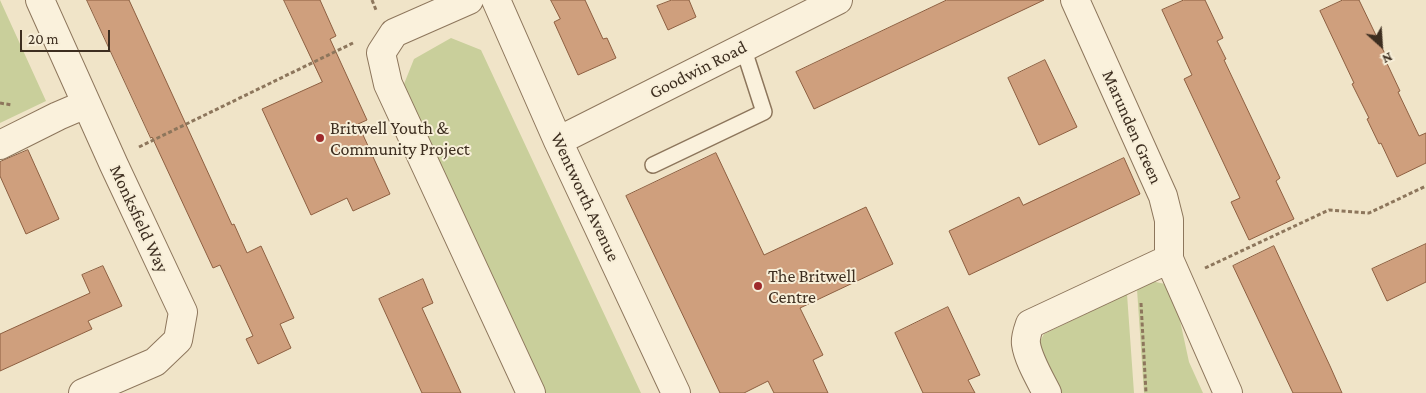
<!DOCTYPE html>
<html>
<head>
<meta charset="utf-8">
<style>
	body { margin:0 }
	#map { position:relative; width:1426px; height:393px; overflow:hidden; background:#f0e4c8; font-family:"Crimson Pro",serif }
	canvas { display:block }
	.north { position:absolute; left:1356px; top:20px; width:50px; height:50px; -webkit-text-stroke:4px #f7eed8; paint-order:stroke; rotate:154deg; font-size:14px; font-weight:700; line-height:20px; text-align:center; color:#3d2e20 }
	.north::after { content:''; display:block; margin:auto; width:18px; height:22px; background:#3d2e20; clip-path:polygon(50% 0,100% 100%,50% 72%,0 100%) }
	.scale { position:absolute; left:20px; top:30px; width:90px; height:22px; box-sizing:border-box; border:2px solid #3d2e20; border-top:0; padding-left:6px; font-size:15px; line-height:18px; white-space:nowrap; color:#3d2e20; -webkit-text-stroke:4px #f7eed8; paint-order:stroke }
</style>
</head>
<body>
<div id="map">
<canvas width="1426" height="393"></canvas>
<div class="north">N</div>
<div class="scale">20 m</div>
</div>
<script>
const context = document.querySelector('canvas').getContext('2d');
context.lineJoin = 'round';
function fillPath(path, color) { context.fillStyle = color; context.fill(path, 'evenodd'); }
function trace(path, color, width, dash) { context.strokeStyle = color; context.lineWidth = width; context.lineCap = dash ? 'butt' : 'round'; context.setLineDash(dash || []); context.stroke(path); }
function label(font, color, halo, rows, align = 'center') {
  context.font = font + ' "Crimson Pro",serif'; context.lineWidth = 4; context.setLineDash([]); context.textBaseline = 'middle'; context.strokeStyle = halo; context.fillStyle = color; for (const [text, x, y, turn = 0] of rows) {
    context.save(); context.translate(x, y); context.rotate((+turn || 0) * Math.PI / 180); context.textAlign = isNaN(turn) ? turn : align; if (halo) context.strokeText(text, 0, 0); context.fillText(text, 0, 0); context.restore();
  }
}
const green = new Path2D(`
	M0,0L46,101L0,123Z
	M451,38L481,50L641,393H546L402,89L414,59Z
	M1151,281L1165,284L1176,302L1189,362L1203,393H1144L1137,289Z
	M1127,294L1134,393H1060L1041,352L1039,343L1044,334Z`);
const building = new Path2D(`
	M87,0H129L232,225L234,224L247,253L261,246L294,318L280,324L291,348L258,364L246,339L253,336L220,265L213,268L152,137L151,138Z
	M284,0H320L336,36L330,39L367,120L358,124L390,194L353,211L347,198L311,215L262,109L322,82Z
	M551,0H585L603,39L607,38L616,58L578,75L554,22L560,19Z
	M672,0H689L696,17L668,30L657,6Z
	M947,0H1044L814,109L796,72Z
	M1184,0H1205L1223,38L1217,41L1226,59L1224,60L1280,178L1276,181L1294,219L1249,240L1231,202L1240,198L1184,79L1192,75L1162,10Z
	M1343,0H1359L1385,54L1383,55L1400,91L1398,92L1419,136L1426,133V163L1397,177L1381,143L1379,144L1367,119L1369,118L1352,84L1354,83L1320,11Z
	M1045,60L1077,127L1039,145L1008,78Z
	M28,150L59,219L26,234L0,176V162Z
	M716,153L764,255L866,207L893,264L800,308L823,355L813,360L828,393H774L768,381L744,393H720L626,196Z
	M1124,158L1140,194L969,275L949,231L1019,197L1023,205Z
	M1426,244V282L1387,301L1372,269Z
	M1274,246L1330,366L1342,393H1293L1233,266Z
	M103,266L122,306L88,321L92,329L0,371V334L90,293L82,275Z
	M423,279L433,303L422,308L461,393H422L379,299Z
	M948,307L980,375L968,380L975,393H923L895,333Z`);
const path = new Path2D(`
	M372,0L376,10
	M0,103L12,105
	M139,147L353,43
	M1205,268L1329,210L1369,213L1426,186
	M1141,303L1146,393`);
const service = new Path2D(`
	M653,165L764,112L743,47`);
const minor = new Path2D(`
	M40,0L114,165L183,312L178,340L155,362L83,393
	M469,0L394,33L381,53L388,84L531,393
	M496,0L558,141L676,393
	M1075,0L1163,196L1169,220V259L1228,393
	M558,141L838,0
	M0,145L58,116L86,104
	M1047,393C1040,379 1028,359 1026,344C1025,337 1028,330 1030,324L1169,259`);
const markers = [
	[320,138,5,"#9e2a2b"],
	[758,286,5,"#9e2a2b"]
];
const streetNames = [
	["Goodwin Road",698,70,-27],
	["Marunden Green",1132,127,66],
	["Wentworth Avenue",585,197,65],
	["Monksfield Way",139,219,65]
];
const poiNames = [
	["Britwell Youth &",330,128],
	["Community Project",330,149],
	["The Britwell",768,276],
	["Centre",768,297]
];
fillPath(green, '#c9cf9b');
fillPath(building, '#cf9f7d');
trace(building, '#8d5f41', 1);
trace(service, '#8d765c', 18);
trace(minor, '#8d765c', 30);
trace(path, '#8d765c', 3, [4, 2.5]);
trace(service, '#faf1dc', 15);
trace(minor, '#faf1dc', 28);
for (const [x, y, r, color] of markers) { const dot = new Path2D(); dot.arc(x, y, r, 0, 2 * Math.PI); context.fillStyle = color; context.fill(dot); trace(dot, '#f7eed8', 2); }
label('18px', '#3d2e20', '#f7eed8', streetNames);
label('18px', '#3d2e20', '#f7eed8', poiNames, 'left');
</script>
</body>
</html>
